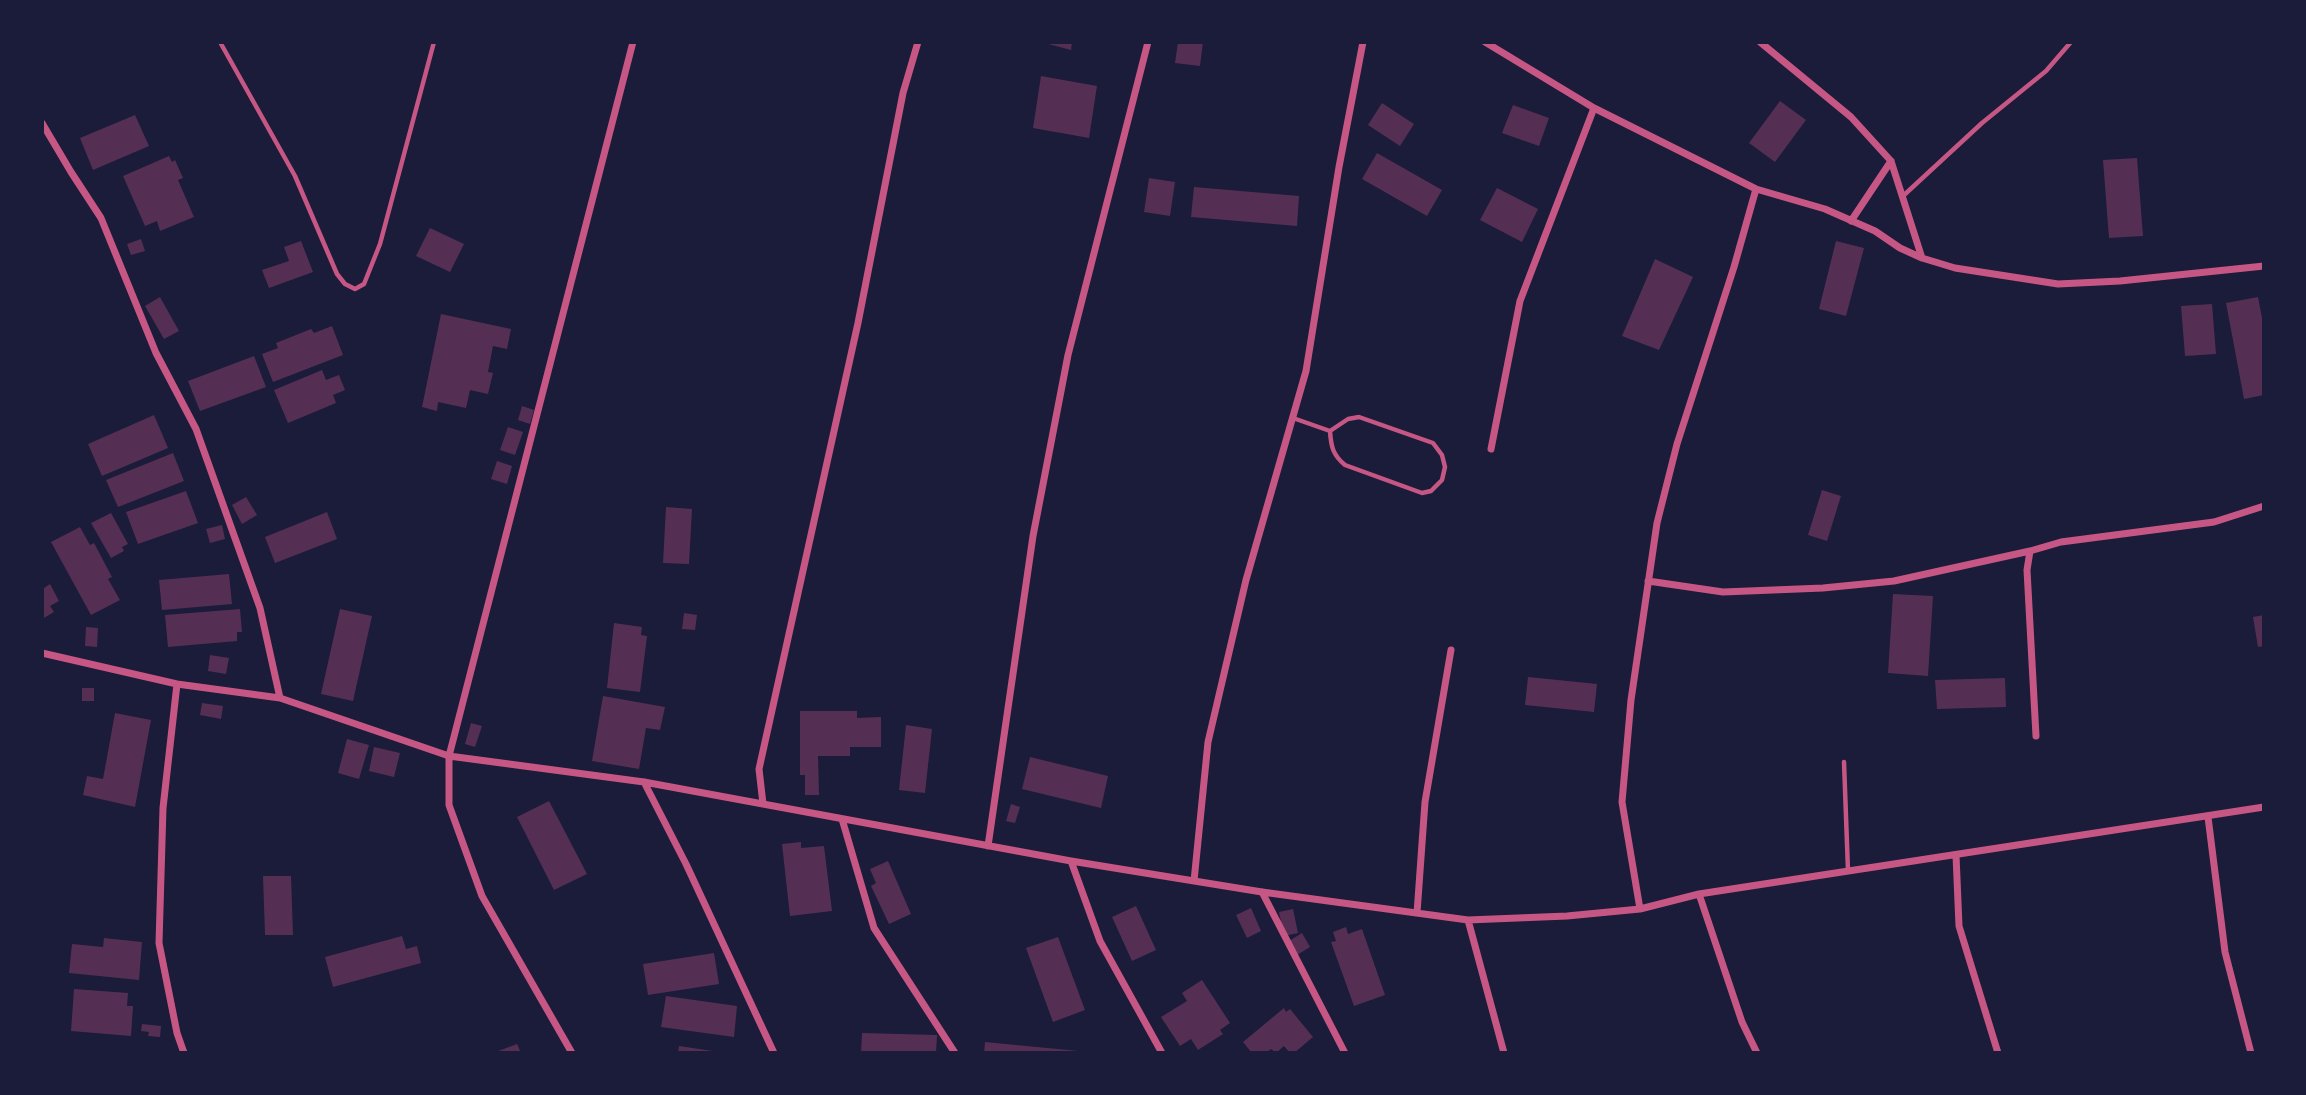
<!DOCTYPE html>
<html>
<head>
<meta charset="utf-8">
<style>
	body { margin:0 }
	#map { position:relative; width:2306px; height:1095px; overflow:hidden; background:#1b1b3a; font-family:"Golos Text",sans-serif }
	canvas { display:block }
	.frame { position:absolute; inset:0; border:44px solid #1b1b3a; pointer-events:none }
</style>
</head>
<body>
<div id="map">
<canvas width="2306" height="1095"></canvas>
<div class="frame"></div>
</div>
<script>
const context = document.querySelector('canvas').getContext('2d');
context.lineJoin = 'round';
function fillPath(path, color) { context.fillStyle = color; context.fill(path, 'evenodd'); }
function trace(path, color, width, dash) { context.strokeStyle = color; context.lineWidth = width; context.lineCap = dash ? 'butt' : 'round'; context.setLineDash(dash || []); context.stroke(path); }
const building = new Path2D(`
	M1041,42H1072L1071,50Z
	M1178,42H1203L1200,66L1175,63Z
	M1041,76L1097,86L1089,138L1033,128Z
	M1780,101L1806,120L1775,162L1749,143Z
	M1382,103L1414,124L1400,146L1368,125Z
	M1513,105L1549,118L1539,146L1502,133Z
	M135,115L149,146L93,170L80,138Z
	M1377,153L1442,190L1427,216L1362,179Z
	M169,156L172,162L175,160L183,178L178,180L194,217L160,231L157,221L145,226L123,176Z
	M2137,158L2143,236L2109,238L2103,160Z
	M1149,178L1175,182L1170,216L1144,212Z
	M1194,187L1299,196L1297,226L1191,217Z
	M1497,188L1538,209L1522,242L1480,220Z
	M430,228L464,244L450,272L416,256Z
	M141,239L145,251L131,255L127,244Z
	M301,241L313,272L269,288L262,270L289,261L284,247Z
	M1836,241L1864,248L1846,316L1819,309Z
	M1655,259L1693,277L1659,350L1622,336Z
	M160,297L179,331L164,339L145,306Z
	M2258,297L2264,328V395L2244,399L2226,303Z
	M2212,304L2216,354L2185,356L2181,306Z
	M441,314L511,329L507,349L493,346L488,372L493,373L488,394L470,390L466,408L438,402L437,411L422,407Z
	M332,326L343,355L273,382L262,354L278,348L276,343L311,329L314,333Z
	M254,356L266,387L200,411L188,381Z
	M322,370L326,380L339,375L345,390L333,395L336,403L288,423L274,390Z
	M522,406L534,410L530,424L518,420Z
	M154,415L168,448L102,476L88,444Z
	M508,427L523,432L515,455L500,450Z
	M173,453L184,481L118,507L106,480Z
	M497,461L512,466L507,484L491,479Z
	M1822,490L1841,496L1827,541L1808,535Z
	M186,491L198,523L138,544L126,512Z
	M246,497L257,515L242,524L232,505Z
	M666,507L692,509L689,564L663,563Z
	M327,512L337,539L275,563L265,537Z
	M111,513L128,544L122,547L124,551L111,558L91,523Z
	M222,525L225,539L210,543L206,529Z
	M80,527L90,545L94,543L112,577L108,579L120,600L91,615L51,542Z
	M229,574L232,604L162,610L159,580Z
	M42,584L44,588L50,584L59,601L50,606L54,612L42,619Z
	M1893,594L1933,596L1928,676L1888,673Z
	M240,609L242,632H237V641L168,647L165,615Z
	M340,609L372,616L353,701L321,694Z
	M684,613L697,615L695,630L682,629Z
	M2264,615V646L2258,647L2253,617Z
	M614,623L642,627L641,635L647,636L640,692L607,688Z
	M86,627L98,628L97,647L85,646Z
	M210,655L229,658L226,674L208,671Z
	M1528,677L1597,684L1594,712L1525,705Z
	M2005,678L2006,707L1937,709L1935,680Z
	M82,688H94V701H82Z
	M603,696L665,707L660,730L646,728L639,769L592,761Z
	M202,703L223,706L221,719L200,715Z
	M800,711H857V718L881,717V747H850V756H818L819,795H805V775H800Z
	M115,713L151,720L135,807L83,795L87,776L103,779Z
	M471,723L482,726L475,747L465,744Z
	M906,725L932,729L925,793L899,790Z
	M347,739L369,745L359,779L338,773Z
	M374,747L400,753L394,777L369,771Z
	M1030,757L1108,776L1101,808L1022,789Z
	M549,801L587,874L554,890L517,817Z
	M1011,804L1020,807L1015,823L1006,821Z
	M801,842V848L824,846L832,911L790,916L782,844Z
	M888,861L911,914L889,924L871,886L876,883L870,869Z
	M263,876H291L293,935H265Z
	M1136,906L1156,950L1132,961L1112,917Z
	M1251,908L1261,931L1247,938L1236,915Z
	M1293,909L1298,933L1284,936L1279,912Z
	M1346,927L1348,934L1362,929L1385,995L1354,1006L1331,942L1336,941L1333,932Z
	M1302,933L1310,947L1297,955L1289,941Z
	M402,936L406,949L417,946L421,963L333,987L325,957Z
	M1058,937L1085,1010L1053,1022L1026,948Z
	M104,938L142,942L139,980L69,973L72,944L103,947Z
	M714,953L719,984L648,995L643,964Z
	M1202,980L1230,1023L1220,1030L1223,1034L1198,1050L1191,1039L1180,1046L1161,1017L1187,1001L1182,993Z
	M74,989L128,993L127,1006H133L131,1036L71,1031Z
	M666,996L737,1006L734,1037L661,1027Z
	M1284,1008L1286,1012L1290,1009L1313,1037L1294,1053H1290L1284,1046L1276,1053L1271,1049L1266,1053H1252L1243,1042Z
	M142,1024L161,1026L160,1037L148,1036L149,1032L141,1031Z
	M862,1033L937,1035L936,1053H861Z
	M985,1042L1078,1051V1053H984Z
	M517,1044L521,1053H493Z
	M679,1046L713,1051V1053H678Z`);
const service = new Path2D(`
	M220,42L295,176L337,274L345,284L355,289L364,284L380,244L434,42
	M1903,196L1982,123L2046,71L2071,42
	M1293,418L1330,431L1348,419L1359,417L1433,443L1442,455L1445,467L1442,480L1431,491L1422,493L1345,465C1333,455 1331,447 1330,431
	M1844,762L1848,871`);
const minor = new Path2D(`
	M1485,42L1594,108L1756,189L1825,209L1875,231L1900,248L1922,258L1955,268L2058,284L2120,281L2264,266
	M1760,42L1851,117L1891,161L1922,258
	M42,123L71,172L101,218L156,353L196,429L260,608L280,698
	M1851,221L1891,161
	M1491,449L1520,301L1594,108
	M1648,581L1723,592L1823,588L1894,581L2030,551
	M42,653L177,684L280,698L449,756L644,782L1071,861L1262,892L1468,920L1567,916L1640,909L1699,894L2264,807
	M177,684L163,808L159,943L177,1033L184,1053
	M2036,736L2027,570L2030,551L2061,542L2214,522L2264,506
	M644,782L686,864L774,1053
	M763,804L759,769L858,323L903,93L918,42
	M2208,817L2225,952L2251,1053
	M842,819L874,928L955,1053
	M988,846L1033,536L1068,355L1148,42
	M1956,855L1959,926L1998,1053
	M1071,861L1100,941L1162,1053
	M1194,881L1208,742L1246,580L1306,371L1339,167L1363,42
	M1262,892L1345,1053
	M1699,894L1742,1022L1757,1053
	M1640,909L1622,802L1631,700L1657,523L1677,444L1734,267L1756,189
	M1417,913L1425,802L1451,650
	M1468,920L1504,1053
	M572,1053L482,896L449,805V756L633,42`);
fillPath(building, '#542f53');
trace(service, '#c65784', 4.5);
trace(minor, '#c65784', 7);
</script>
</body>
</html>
